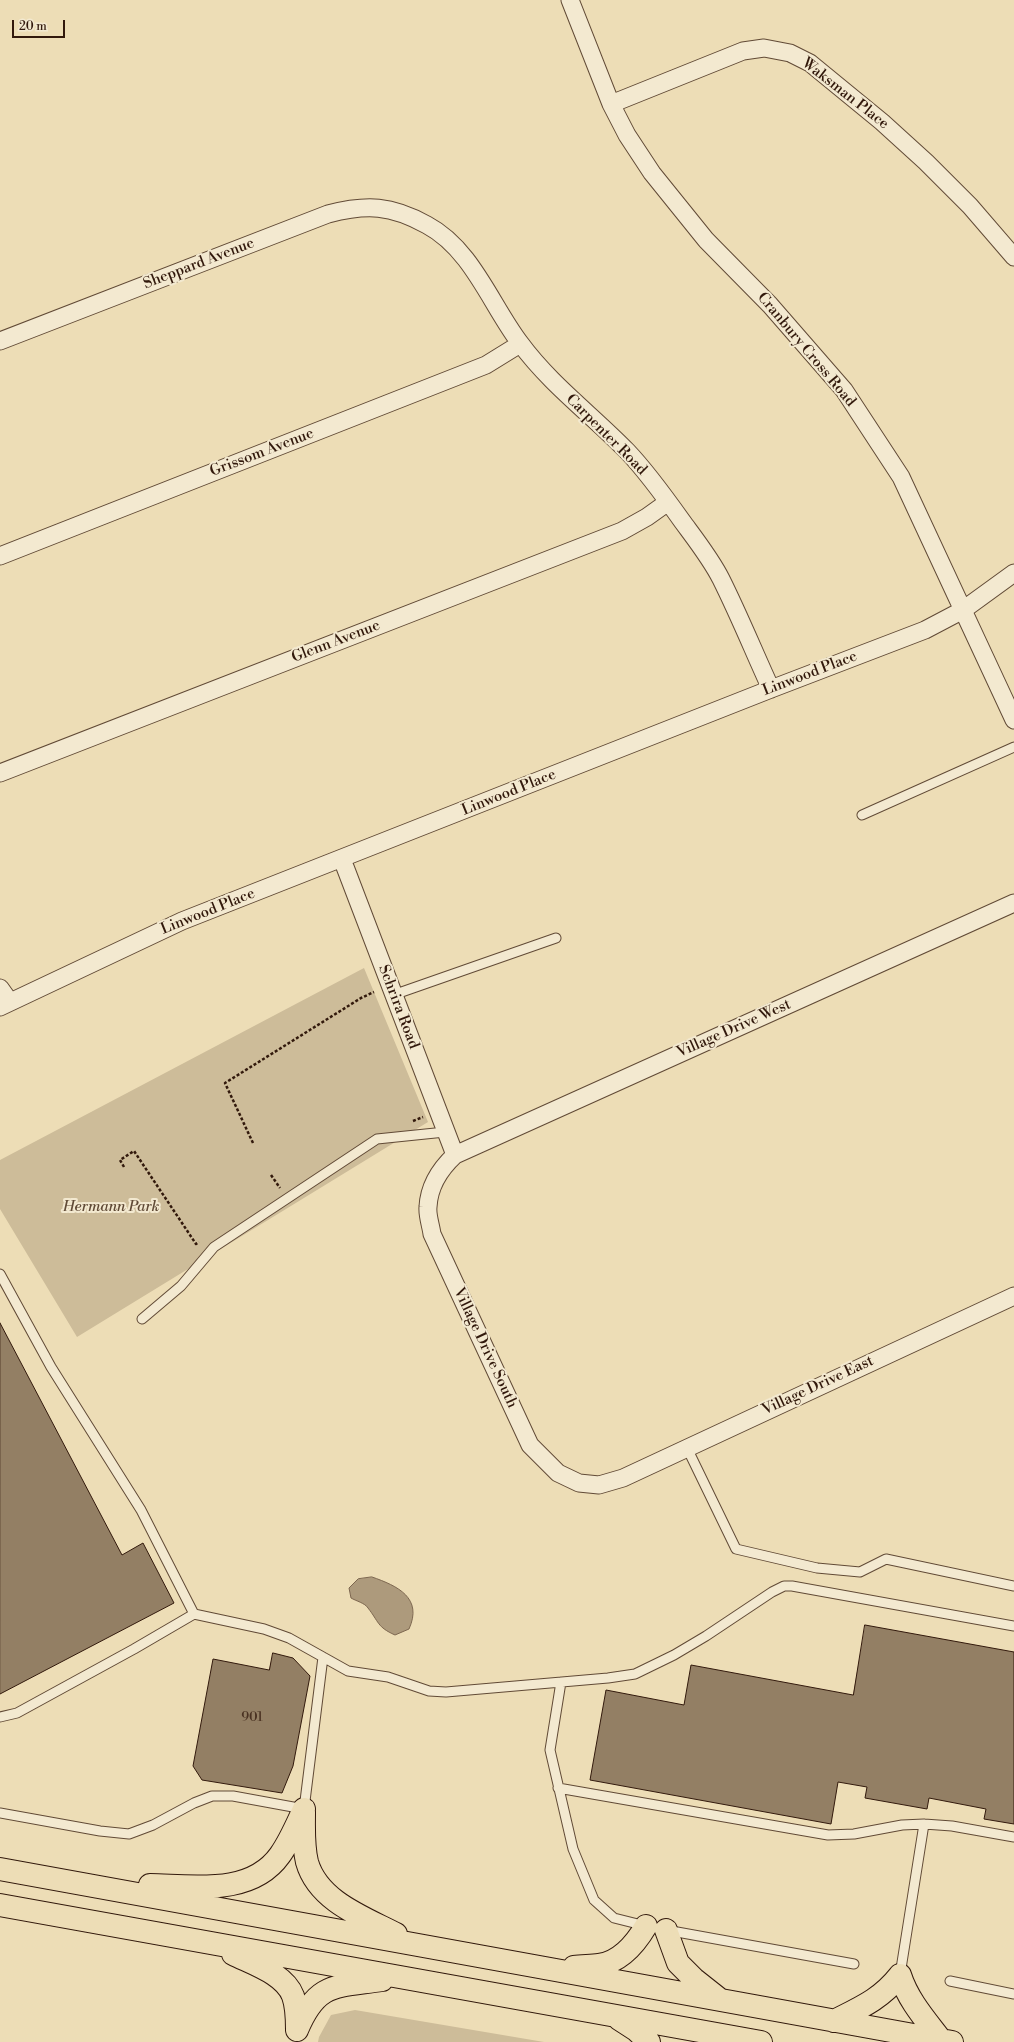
<!DOCTYPE html>
<html>
<head>
<meta charset="utf-8">
<style>
	body { margin:0 }
	#map { position:relative; width:1014px; height:2042px; overflow:hidden; background:#edddb6; font-family:"Libre Bodoni",serif }
	canvas { display:block }
	.scale { position:absolute; left:12px; top:20px; width:53px; height:18px; box-sizing:border-box; border:2px solid #32190c; border-top:0; padding-left:5px; font-size:12px; line-height:14px; white-space:nowrap; color:#32190c; -webkit-text-stroke:3px #f3e9d0; paint-order:stroke }
</style>
</head>
<body>
<div id="map">
<canvas width="1014" height="2042"></canvas>
<div class="scale">20 m</div>
</div>
<script>
const context = document.querySelector('canvas').getContext('2d');
context.lineJoin = 'round';
function fillPath(path, color) { context.fillStyle = color; context.fill(path, 'evenodd'); }
function trace(path, color, width, dash) { context.strokeStyle = color; context.lineWidth = width; context.lineCap = dash ? 'butt' : 'round'; context.setLineDash(dash || []); context.stroke(path); }
function label(font, color, halo, rows, align = 'center') {
  context.font = font + ' "Libre Bodoni",serif'; context.lineWidth = 4; context.setLineDash([]); context.textBaseline = 'middle'; context.strokeStyle = halo; context.fillStyle = color; for (const [text, x, y, turn = 0] of rows) {
    context.save(); context.translate(x, y); context.rotate((+turn || 0) * Math.PI / 180); context.textAlign = isNaN(turn) ? turn : align; if (halo) context.strokeText(text, 0, 0); context.fillText(text, 0, 0); context.restore();
  }
}
const green = new Path2D(`
	M364,968L428,1122L77,1337L0,1209V1160Z
	M355,2010L544,2042H318L319,2037L331,2015Z`);
const water = new Path2D(`
	M372,1577C398,1586 423,1598 409,1629L395,1635C377,1627 379,1622 368,1608C365,1603 356,1601 351,1598L349,1588L358,1579Z`);
const building = new Path2D(`
	M0,1323L122,1555L143,1543L174,1603L0,1694Z
	M865,1625L1014,1652V1824L984,1819L986,1809L929,1798L927,1809L865,1798L867,1787L838,1782L831,1824L590,1780L606,1690L684,1705L691,1665L853,1695Z
	M273,1653L293,1658L310,1676L293,1766L282,1793L202,1780L193,1766L213,1659L269,1670Z`);
const path = new Path2D(`
	M413,1121L423,1117
	M253,1143L225,1083L361,998L374,992
	M124,1167L120,1160L134,1151L196,1244L199,1242
	M271,1175L280,1188`);
const lane = new Path2D(`
	M862,815L1014,747
	M393,995L556,938
	M0,1274L51,1367L141,1510L194,1614L264,1629L289,1638L348,1671L388,1677L429,1691L446,1692L608,1678L635,1674L674,1655L706,1636L772,1592L784,1586H792L1014,1626
	M142,1319L181,1286L214,1247L377,1139L445,1132
	M687,1448L736,1549L817,1568L860,1572L886,1559L1014,1586
	M561,1682L550,1750L573,1849L594,1900L614,1918L646,1926
	M0,1717L17,1713L134,1649L194,1614
	M558,1788L828,1835L854,1834L902,1825L924,1824L952,1826L1014,1837
	M0,1813L100,1831L129,1834L153,1825L194,1803L212,1796H233L304,1809L323,1657
	M666,1930L854,1964
	M900,1975L924,1824
	M950,1981L1014,1994`);
const street = new Path2D(`
	M570,0L611,104L627,135L652,173L706,240L770,305L844,390L901,477L1014,720
	M611,104L743,51L764,48L790,53L810,63L882,122L926,162L970,206L1014,257
	M0,341L328,214C367,204 391,205 427,225C472,249 491,305 520,343C550,384 592,415 627,451C647,472 665,497 682,521C696,540 711,559 721,579C739,615 754,652 771,689
	M0,556L486,365L520,344
	M0,773L622,531L647,517L668,502
	M342,859L455,1155
	M1014,903L455,1155C441,1168 429,1186 428,1207C427,1215 431,1226 432,1234L530,1445L558,1473L579,1483L599,1485L623,1478L1014,1296
	M0,988L10,1002
	M0,1007L182,921L771,689L925,630L963,610L1014,573`);
const highway = new Path2D(`
	M304,1812C304,1828 303,1846 307,1862C318,1901 363,1917 396,1934
	M0,1869L952,2042
	M150,1885C194,1886 251,1896 280,1855C290,1841 297,1824 304,1809
	M0,1905L761,2042
	M666,1930L678,1963L694,1979L718,1998
	M233,1954C253,1964 285,1974 293,1996C297,2007 297,2019 297,2030
	M574,1967C582,1966 591,1966 599,1965C620,1962 636,1943 646,1926
	M900,1975C908,2000 925,2019 941,2040
	M619,2019L636,2030L649,2042
	M834,2021C862,2007 881,1999 900,1975
	M297,2030C317,1982 335,1987 382,1980`);
const numberNames = [
	["901",252,1718]
];
const streetNames = [
	["Waksman Place",845,94,38],
	["Sheppard Avenue",199,264,-21],
	["Cranbury Cross Road",806,350,50],
	["Carpenter Road",606,435,45],
	["Grissom Avenue",262,453,-21],
	["Glenn Avenue",336,642,-21],
	["Linwood Place",810,674,-21],
	["Linwood Place",509,793,-22],
	["Linwood Place",208,912,-22],
	["Schrira Road",398,1007,69],
	["Village Drive West",734,1029,-24],
	["Village Drive South",485,1348,65],
	["Village Drive East",818,1386,-25]
];
const parkNames = [
	["Hermann Park",111,1207]
];
fillPath(green, '#cdbc99');
fillPath(water, '#ad9a7c');
trace(water, '#7c664f', 1);
fillPath(building, '#937f64');
trace(building, '#32190c', 1);
trace(lane, '#614a36', 11);
trace(street, '#614a36', 19);
trace(highway, '#32190c', 24);
trace(path, '#32190c', 2.5, [3, 2]);
trace(lane, '#f3e9d0', 9);
trace(street, '#f3e9d0', 17);
trace(highway, '#edddb6', 22);
label('13px', '#4a3222', null, numberNames);
label('15px', '#32190c', '#f3e9d0', streetNames);
label('italic 15px', '#604a36', '#f3e9d0', parkNames);
</script>
</body>
</html>
